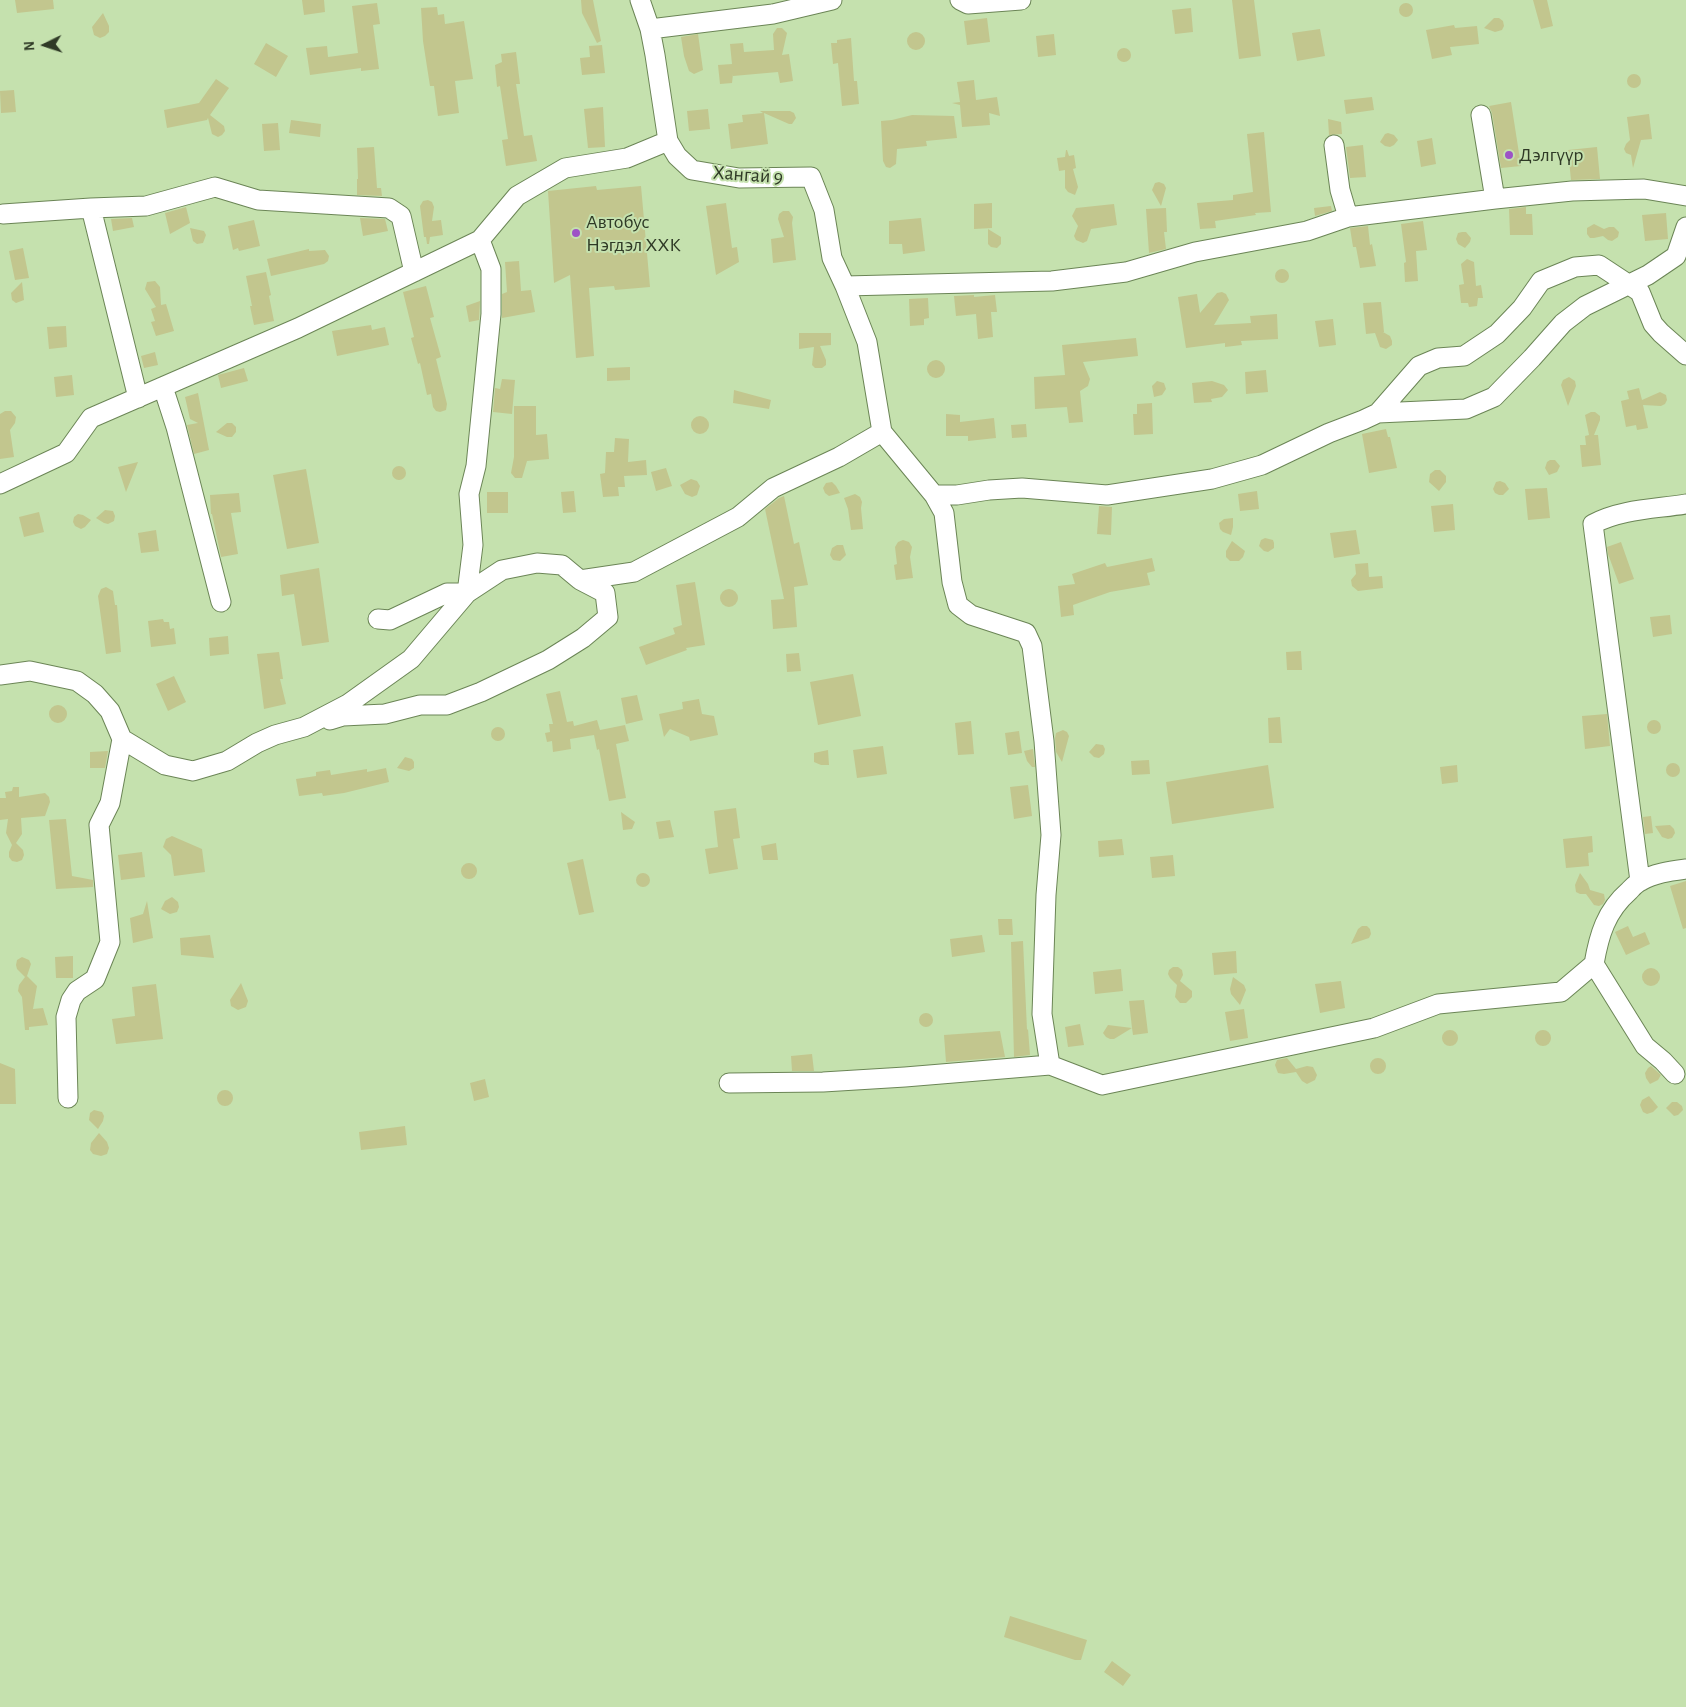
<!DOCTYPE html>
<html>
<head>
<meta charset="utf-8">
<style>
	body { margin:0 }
	#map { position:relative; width:1686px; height:1707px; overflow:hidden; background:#c5e1ae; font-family:"Alegreya Sans",sans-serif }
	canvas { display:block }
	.north { position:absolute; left:20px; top:20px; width:50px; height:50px; -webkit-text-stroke:4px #c5e1ae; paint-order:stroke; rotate:266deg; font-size:14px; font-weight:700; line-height:20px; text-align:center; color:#2f3a26 }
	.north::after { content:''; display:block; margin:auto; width:18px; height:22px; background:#2f3a26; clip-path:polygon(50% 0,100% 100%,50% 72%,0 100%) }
</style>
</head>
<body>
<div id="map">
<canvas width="1686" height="1707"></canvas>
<div class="north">N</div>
</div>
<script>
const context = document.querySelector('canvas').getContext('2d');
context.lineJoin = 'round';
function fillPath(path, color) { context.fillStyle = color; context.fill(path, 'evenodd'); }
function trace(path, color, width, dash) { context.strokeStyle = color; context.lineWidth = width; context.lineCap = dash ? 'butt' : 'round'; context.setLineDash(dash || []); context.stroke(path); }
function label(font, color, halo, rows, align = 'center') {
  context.font = font + ' "Alegreya Sans",sans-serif'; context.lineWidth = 4; context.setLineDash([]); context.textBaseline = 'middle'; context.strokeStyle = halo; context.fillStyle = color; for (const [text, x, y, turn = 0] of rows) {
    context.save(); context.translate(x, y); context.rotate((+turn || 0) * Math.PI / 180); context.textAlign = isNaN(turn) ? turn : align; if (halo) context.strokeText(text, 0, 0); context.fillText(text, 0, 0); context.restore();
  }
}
const building = new Path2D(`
	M15,0H53L54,9L17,13Z
	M302,0H324L325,12L304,15Z
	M581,0H593L601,41L597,43L582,13Z
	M1232,0H1254L1261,56L1239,59Z
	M1533,0H1547L1553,26L1541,29Z
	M1399 10a7 7 0 1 1 14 0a7 7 0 1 1-14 0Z
	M377,3L380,24L373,25L379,69L361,71V68L310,75L306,48L327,46L328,57L358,53L352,6Z
	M437,7L438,15L444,14L445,24L464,21L473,79L455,81L459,113L438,116L434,86H430L423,41L421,8Z
	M1191,8L1193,32L1175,34L1172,10Z
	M103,13L109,26V32L105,36L100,38L94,35L92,27Z
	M987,18L990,42L967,45L964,21Z
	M1494,18H1499L1503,21L1504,26L1502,30L1495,32L1484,28Z
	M1454,25L1455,28L1477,26L1479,44L1450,47L1452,55L1432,59L1426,30Z
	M777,28H782L787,33L782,55L789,54L793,81L780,83L778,72L733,76V74L732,83L720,84L718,65L732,64L730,44L743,43L744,52L774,50L773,34Z
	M1320,29L1325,56L1297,61L1292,33Z
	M907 41a9 9 0 1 1 18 0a9 9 0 1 1-18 0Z
	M698,34L703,70L694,74L689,71L684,56L681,37Z
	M1054,34L1056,55L1038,57L1036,36Z
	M851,38L854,81H857L859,104L842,106L838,63L833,64L831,43H837V40Z
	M266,43L288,56L276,77L254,64Z
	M602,45L605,73L582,75L580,58L590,57L589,46Z
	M1117 55a7 7 0 1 1 14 0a7 7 0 1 1-14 0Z
	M516,52L520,84H516L524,136L532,135L537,161L506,166L502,140L508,139L500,86L497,87L495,65L502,62L501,54Z
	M1627 81a7 7 0 1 1 14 0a7 7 0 1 1-14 0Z
	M216,79L229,88L210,115L224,126L225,131L222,135L218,137L212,134L208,118L207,120L167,128L164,110L199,103Z
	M974,80L976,100L997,97L1000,116L989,113L990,125L962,127L960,105L952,103L960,102L957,82Z
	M14,90L16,112L1,113L0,91Z
	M1372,97L1374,110L1346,114L1344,100Z
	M1511,102L1521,166L1501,168L1492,113L1489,106Z
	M603,107L605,147L588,148L584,109Z
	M708,109L710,129L689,131L687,111Z
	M760,111H790L794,113L796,118L792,124H789L764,113L768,144L731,149L728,124L743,122L742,115L763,113Z
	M1649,114L1652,139L1641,140L1633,168L1631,155L1626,153L1624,149L1626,144L1630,140L1627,117Z
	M912,115L954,116L957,138L926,141L927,146L897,149L896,164L890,168L886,167L883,161L881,121L892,120Z
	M1328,119L1341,122L1342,134L1329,135Z
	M291,120L321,124L320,137L289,133Z
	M278,123L280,150L264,151L262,124Z
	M1264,132L1271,212L1255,213L1256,215L1215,221L1216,228L1200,229L1197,203L1233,200V195L1253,192L1247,134Z
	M1388,133L1394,135L1398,140L1394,145L1390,147L1385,146L1380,142L1385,134Z
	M1432,138L1436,164L1421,167L1417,141Z
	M1363,145L1366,177L1350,178L1346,147Z
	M374,147L377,188H381L382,196L357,195V179H358L357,148Z
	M1597,147L1600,179L1571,180L1568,150Z
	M1066,150H1067L1069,156L1074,155L1076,168L1073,169L1078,187L1075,195L1068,192L1065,188V170L1059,171L1057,158L1065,157Z
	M1159,182L1164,184L1166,188L1161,206L1152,190L1155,183Z
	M596,186L597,190L641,186L650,287L615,290L614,286L589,288L594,356L576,358L570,275L554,283L548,191Z
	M428,200L432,202L434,207L432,221L441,220L443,235L430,237L429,244H427L426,237H424L420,206L423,201Z
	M726,203L732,248L737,247L739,262L716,275L706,206Z
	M992,203V228L974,229V204Z
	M1114,204L1117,225L1091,229L1087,241L1083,243L1076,240L1074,236L1078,226L1072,216L1076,208Z
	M1331,206L1332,211L1315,216L1314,208Z
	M186,207L190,223L170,234L165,213Z
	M1526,207V214H1532L1533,235H1510L1509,209Z
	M1166,208L1167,232H1164L1166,249L1149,253L1146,209Z
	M783,211H789L793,217L792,223L796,260L773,263L771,239L784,237L778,219L779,214Z
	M1666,213L1668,239L1645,241L1642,215Z
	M132,218L134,227L113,231L111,219Z
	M360,218L385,219L388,231L363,236Z
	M921,218L925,251L903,254L902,244H889V221Z
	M254,220L260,246L239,251L238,248L233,250L228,226Z
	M1423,221L1427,250L1416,251L1418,281L1405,282L1404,263L1406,262L1401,224Z
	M1594,224L1604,229L1609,227H1614L1619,232L1618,237L1612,241L1608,240L1603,236L1594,238H1590L1587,234V228Z
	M1368,226L1370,245L1372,244L1376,266L1360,268L1356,247H1353L1350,228Z
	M190,228L204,231L206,235L203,243L197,244L193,241Z
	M988,229L1001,237V244L997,248L991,247L988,244Z
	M1462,232H1466L1471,238L1470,242L1465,248L1458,244L1456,239L1458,233Z
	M23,248L29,278L15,280L9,251Z
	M309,249V251L325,250L329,256L328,261L324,264L271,276L267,259Z
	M1467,259L1474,262L1476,286L1481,285L1483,298H1478L1477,306L1469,307L1468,303H1461L1459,285L1464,284L1461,264Z
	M519,261L521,291L531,290L535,312L502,318V294L507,292L505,262Z
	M1275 276a7 7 0 1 1 14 0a7 7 0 1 1-14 0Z
	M266,272L271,295L269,296L274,321L254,325L250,306H252L246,276Z
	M155,281L160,287L161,305L166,304L174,331L156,336L151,322L155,321L151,309L156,307L145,289L147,282Z
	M22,282L24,300L16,303L12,300L11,293Z
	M426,286L434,317L430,318L441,357L436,359L447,404L446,410L440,412L436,411L433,407L431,394L427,395L420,363L418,364L411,338L414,337L403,292Z
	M1222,292L1226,294L1229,300L1214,325L1251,323L1250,316L1277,314L1278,339L1241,341L1242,345L1225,347V343L1186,348L1178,297L1197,294L1200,313L1217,293Z
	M974,295V297L995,295L997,312H991L993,337L978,339L976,314L956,316L954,296Z
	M928,298L929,318L924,319V325L910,326L909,299Z
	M480,301L479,320L469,322L466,306Z
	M1381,302L1384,332H1383L1390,336L1392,341V345L1386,349L1380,347L1375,333L1366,334L1363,303Z
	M1333,319L1336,345L1319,347L1315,321Z
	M371,325L372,330L385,327L389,345L337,356L332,331Z
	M66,326L67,347L49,349L47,327Z
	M799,333H831V345L820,346L826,360V365L822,368H815L812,365L814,347L799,349Z
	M1136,338L1138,356L1083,362L1090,379L1088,386L1080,391L1083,422L1069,423L1067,407L1035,409L1034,377L1065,375L1062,345Z
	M155,352L158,365L144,368L141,356Z
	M927 369a9 9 0 1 1 18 0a9 9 0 1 1-18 0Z
	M630,367V380L607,381V368Z
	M244,368L248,381L221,388L218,375Z
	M1266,370L1268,392L1246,394L1245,372Z
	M72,375L74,395L56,397L54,377Z
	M1569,377L1575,381L1576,386L1568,406L1561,385L1563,380Z
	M502,379L515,380L512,414L493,412L495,388L500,389Z
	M1157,381L1164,383L1166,389L1162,395L1154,397L1152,386Z
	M1212,381L1224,385L1228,390L1222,397L1211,399L1212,402L1194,403L1192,383Z
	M1639,388L1642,400L1660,392L1666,395L1667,400L1665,404L1661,406L1643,405L1648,428L1637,430L1636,425L1626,427L1621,401L1629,399L1627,391Z
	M734,390L771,400L769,409L733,403Z
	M198,393L209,450L194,454L187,425L198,423L190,419L185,397Z
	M1152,403L1153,434L1134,435L1133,414H1137V404Z
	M514,406H536V435L547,434L549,459L527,461L522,478H515L511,473L514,457Z
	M5,411H11L16,417L15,423L10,430L14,457L0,459V414Z
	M1591,412H1595L1600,416V420L1594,435H1598L1601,465L1582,467L1580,445H1586L1585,436L1589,435L1585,415Z
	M946,414L960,415V422L994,418L996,438L968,441V436H946Z
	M691 425a9 9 0 1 1 18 0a9 9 0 1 1-18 0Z
	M227,423H232L236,427V432L232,437H227L216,432Z
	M1026,424L1027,437L1012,438L1011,425Z
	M1386,429L1388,437H1390L1397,468L1369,473L1362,434Z
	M615,438L629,439L628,462L646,460L647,475L624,476L625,487H618L619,496L603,497L600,474L605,473L606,452H614Z
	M1550,460H1555L1560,466L1557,472L1549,475L1545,468L1547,462Z
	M138,462L126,492L118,467Z
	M392 473a7 7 0 1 1 14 0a7 7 0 1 1-14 0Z
	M666,468L672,486L656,491L651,472Z
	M306,469L319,543L287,549L273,475Z
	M1435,470H1440L1446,476V482L1439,491L1429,482L1430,474Z
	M691,479L697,481L700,486L697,495L692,497L685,494L680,485Z
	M1500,481L1505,483L1509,489L1503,495H1499L1495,493L1493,489L1496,482Z
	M832,482L836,486L840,493L829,496L825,493L823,488L826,483Z
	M1547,488L1550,518L1528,520L1525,489Z
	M574,491L576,512L563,513L561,492Z
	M1257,491L1259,509L1240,511L1238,494Z
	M487,492H508V513H487Z
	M239,493L241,512L231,513L238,554L221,557L212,514H211L210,495Z
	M855,494L860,497L862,502L861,508L863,529L851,530L848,509L844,498Z
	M784,496L794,544L799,542L808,585L794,587L797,627L773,629L771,600L784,599L765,509L779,498Z
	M1453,504L1455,530L1434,532L1431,506Z
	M1099,506L1112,507L1111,535L1097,534Z
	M105,510L113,511L115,516L114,521L108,524L104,523L96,518Z
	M39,512L44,532L24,537L19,517Z
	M78,514L83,515L91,520L85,527L81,529L75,526L73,522L74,517Z
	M1233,518V527L1231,535L1223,532L1220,529L1219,523L1224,519Z
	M156,530L159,551L141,553L138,533Z
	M1356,530L1360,554L1334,558L1330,533Z
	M1265,538L1273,540L1274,543V548L1268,552L1264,551L1259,546L1261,540Z
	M903,540L909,542L912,547L910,557L913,578L896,580L894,565L897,564L895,547L898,542Z
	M1232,541L1245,551L1243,557L1239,561H1230L1226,557V551Z
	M1621,542L1634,579L1619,584L1608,554L1607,547Z
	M837,545H843L846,555L840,561L833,560L830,555L832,548Z
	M1152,558L1155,571L1147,573L1150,585L1110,592L1073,605L1074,615L1061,617L1058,586L1075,584L1072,574L1105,563L1107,567Z
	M1368,563L1369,577L1382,576L1383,588L1358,591L1352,586L1351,580L1356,574L1355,564Z
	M319,568L329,642L302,646L294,594L282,596L280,575Z
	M695,582L705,645L686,648L687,650L646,665L639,647L675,634L673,628L682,625L676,585Z
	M106,587L113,591L115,605H117L121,652L106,654L98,596L101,589Z
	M720 598a9 9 0 1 1 18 0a9 9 0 1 1-18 0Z
	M1670,615L1672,634L1653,637L1650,617Z
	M163,619L164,622H169L170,629L174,628L176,644L151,647L148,621Z
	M228,636L229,654L210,656L209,638Z
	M1301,651L1302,670H1287L1286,652Z
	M279,652L283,679H280L286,704L264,709L257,654Z
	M799,653L801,671L787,672L786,654Z
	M853,674L861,716L818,725L810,682Z
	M174,676L186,702L168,711L156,684Z
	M560,691L567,722L573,721L574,726L597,720L600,730L625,725L629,741L616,744L626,798L609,801L599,749L597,750L594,735L570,739L571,749L553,752L552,741L547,742L545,733L550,732L549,724H553L546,694Z
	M637,695L643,720L626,724L621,698Z
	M699,699L702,714L714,716L718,735L690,741L689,737L670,729L664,737L659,714L683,709L682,702Z
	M49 714a9 9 0 1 1 18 0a9 9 0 1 1-18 0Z
	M1607,714L1610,746L1585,749L1582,716Z
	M1280,717L1282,743H1269L1268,718Z
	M1647 727a7 7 0 1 1 14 0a7 7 0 1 1-14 0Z
	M971,721L974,754L958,755L955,723Z
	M491 734a7 7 0 1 1 14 0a7 7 0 1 1-14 0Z
	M1063,730L1067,732L1069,736L1062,762L1056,752L1055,738L1056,733Z
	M1019,731L1022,753L1008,755L1005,733Z
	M1096,744L1103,745L1105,749L1104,754L1099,758L1094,757L1089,752Z
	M883,746L887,774L857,778L853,750Z
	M1033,749L1035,767H1032L1027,761L1024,751Z
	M828,750L829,765H821L814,762V753Z
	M108,751L105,768H90V752Z
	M405,757L412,759L414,762V768L409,771L397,768Z
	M1149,760L1150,774L1132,775L1131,761Z
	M1666 770a7 7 0 1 1 14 0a7 7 0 1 1-14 0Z
	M1268,765L1274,808L1172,824L1166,782Z
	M1457,765L1458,782L1442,784L1440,767Z
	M386,768L389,782L344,793L323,796L322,793L299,796L296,779L316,776V772L330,770L331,775L367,769V772Z
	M1028,785L1032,816L1014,819L1010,787Z
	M13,787H19V797L45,793L49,797L50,802L45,816L21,818L22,834L16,843L23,850L24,855L22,860L17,862L12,861L9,857V852L12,845L6,833L8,819L0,820V798H6L5,792L12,791Z
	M736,808L740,838L733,839L738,869L709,874L705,849L718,847L714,811Z
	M621,812L635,822L632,829L623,830Z
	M1651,816L1653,833L1645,834L1643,817Z
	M66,819L72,876L93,880V887L56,889L49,820Z
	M670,820L674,837L659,839L656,822Z
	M1670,825L1674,829L1675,833L1672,838L1668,839L1662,837L1655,826Z
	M172,836L202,849L205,872L174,876L171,855L163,847L166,839Z
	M1592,836L1593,852L1588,853L1589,866L1566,868L1563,839Z
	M1122,839L1124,855L1099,857L1098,841Z
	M776,843L778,860H763L761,846Z
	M142,852L145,877L121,880L118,855Z
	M1173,855L1175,876L1152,878L1150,857Z
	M583,859L594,912L579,915L567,863Z
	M461 871a8 8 0 1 1 16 0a8 8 0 1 1-16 0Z
	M636 880a7 7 0 1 1 14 0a7 7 0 1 1-14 0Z
	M1580,873L1588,884L1590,890L1604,894L1605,900L1603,904L1599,906L1594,905L1586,894H1580L1576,892L1575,885Z
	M1686,881V928L1683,929L1670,886Z
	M172,897L178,902L179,907L177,912L170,914L161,909L165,901Z
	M147,901L153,938L133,943L130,918L143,914Z
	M998,919H1012L1013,935H999Z
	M1362,926H1367L1370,929L1371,934L1369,938L1351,944L1358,929Z
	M1628,926L1633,937L1645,932L1650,944L1626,955L1615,932Z
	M210,935L214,958L181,955L180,938Z
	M982,935L985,952L952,957L950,939Z
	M1023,941L1027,1030L1028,1029L1030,1055L1014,1057L1011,942Z
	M1236,951L1237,973L1214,975L1212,953Z
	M73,956V978H56L55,957Z
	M22,957L29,960L31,964L27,976L37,986L33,1009L43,1008L48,1025L29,1027V1030H25L22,997L18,991L19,985L25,977L17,969L16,965L17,960Z
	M1173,967H1178L1182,970L1183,975L1180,981L1192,991V997L1186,1003H1180L1175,997L1177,985L1170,978L1168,974L1169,970Z
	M1642 977a9 9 0 1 1 18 0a9 9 0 1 1-18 0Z
	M1121,969L1123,991L1095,994L1093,972Z
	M1233,977L1244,985L1246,990L1240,1005L1231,994L1230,989Z
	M1341,981L1345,1008L1320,1013L1315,984Z
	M241,983L248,1001L246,1007L238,1010L231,1006L230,1000Z
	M156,984L163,1039L116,1044L112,1019L135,1016L132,987Z
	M1144,1000L1148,1033L1133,1035L1132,1028L1114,1039H1110L1106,1037L1103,1033L1108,1025L1132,1028L1129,1001Z
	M1244,1009L1248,1038L1230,1041L1225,1012Z
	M919 1020a7 7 0 1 1 14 0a7 7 0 1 1-14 0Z
	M1080,1024L1084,1045L1068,1047L1065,1027Z
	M1442 1038a8 8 0 1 1 16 0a8 8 0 1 1-16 0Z
	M1535 1038a8 8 0 1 1 16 0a8 8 0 1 1-16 0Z
	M1000,1031L1005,1057L946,1062L944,1035Z
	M812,1054L814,1071H792L791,1056Z
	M1287,1058L1296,1069L1307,1066L1313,1067L1317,1075L1315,1080L1307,1084L1302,1081L1296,1072L1284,1074L1278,1073L1275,1065L1277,1060Z
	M1370 1066a8 8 0 1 1 16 0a8 8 0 1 1-16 0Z
	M0,1063L15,1069L16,1104H0Z
	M1651,1066L1661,1075L1658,1080L1650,1084L1646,1078L1645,1073L1648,1068Z
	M485,1079L489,1097L474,1101L470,1083Z
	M217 1098a8 8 0 1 1 16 0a8 8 0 1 1-16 0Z
	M1649,1096L1658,1107L1653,1112L1647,1114L1643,1112L1640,1105L1642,1100Z
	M1672,1102H1677L1682,1106L1683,1110L1678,1115L1674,1116L1666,1108Z
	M94,1110L102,1112L104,1116L103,1121L98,1129L89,1120L90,1113Z
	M405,1126L407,1145L361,1150L359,1132Z
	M99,1133L107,1142L109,1148L107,1154L101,1156L93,1154L90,1150L91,1143Z
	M1010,1616L1087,1640L1081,1660H1075L1004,1637Z
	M1112,1661L1131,1675L1123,1686L1104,1672Z`);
const street = new Path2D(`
	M640,0L650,29L655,55L668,141L677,156L692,170L739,178L811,177L824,210L832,258L845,286L867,342L882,432L934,495L944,513L952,582L958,605L971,615L1026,633L1032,646L1044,741L1051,835L1046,895L1042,1014L1050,1065
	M960,0L968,4L1021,0
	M650,29L773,14L832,0
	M1481,115L1495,199
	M1334,145L1340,190L1348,217
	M91,208L138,398
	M3,214L91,208L146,206L215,187L258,200L389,208L401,216L414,272
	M845,286L1052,281L1126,272L1195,252L1307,231L1348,217L1495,199L1572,191L1644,189L1686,196
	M163,387L176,427L221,602
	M1378,413L1419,366L1438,358L1464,356L1497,334L1522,308L1541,281L1575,267L1599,265L1640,292L1653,324L1661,333L1686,355
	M0,484L66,453L91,418L298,328L480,240L517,196L565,168L627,158L668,141
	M934,495H957L989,490L1022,488L1107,495L1212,479L1262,465L1329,433L1363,420L1378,413L1466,409L1494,397L1532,358L1563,323L1585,306L1648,275L1676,256L1686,227
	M378,619L390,620L447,593H467L473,545L469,494L476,466L491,314V269L480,240
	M0,675L30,671L77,681L95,694L110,711L122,739L110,803L99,825L110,942L95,979L77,991L71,1000L66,1017L68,1098
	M330,720L343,716L385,714L420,705H447L481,692L548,660L583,638L608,617L605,593L580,580
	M122,739L165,765L193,771L227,761L257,743L275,735L304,727L348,704L411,659L467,593L502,570L537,563L562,565L580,580L634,572L738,517L773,488L839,457L882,432
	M1640,881L1593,524C1621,509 1655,509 1686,504
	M1594,964L1645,1046L1663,1061L1675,1074
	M729,1083L823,1082L905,1077L1050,1065L1102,1085L1374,1028L1438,1004L1561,992L1594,964C1599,935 1606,911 1629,891C1632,888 1636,883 1641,881C1654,873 1671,871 1686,869`);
const markers = [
	[1509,155,5,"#9d53c6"],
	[576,233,5,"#9d53c6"]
];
const poiNames = [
	["Дэлгүүр",1519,155],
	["Автобус",586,222],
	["Нэгдэл ХХК",586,245]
];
const streetNames = [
	["Хангай 9",748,175,4]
];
fillPath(building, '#c2c68e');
trace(street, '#6b8556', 21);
trace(street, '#fff', 19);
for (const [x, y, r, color] of markers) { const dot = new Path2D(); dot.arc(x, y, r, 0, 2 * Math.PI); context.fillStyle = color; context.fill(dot); trace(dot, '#c5e1ae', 2); }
label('20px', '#2f3a26', '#c5e1ae', poiNames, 'left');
label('20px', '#2f3a26', '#c5e1ae', streetNames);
</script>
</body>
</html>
